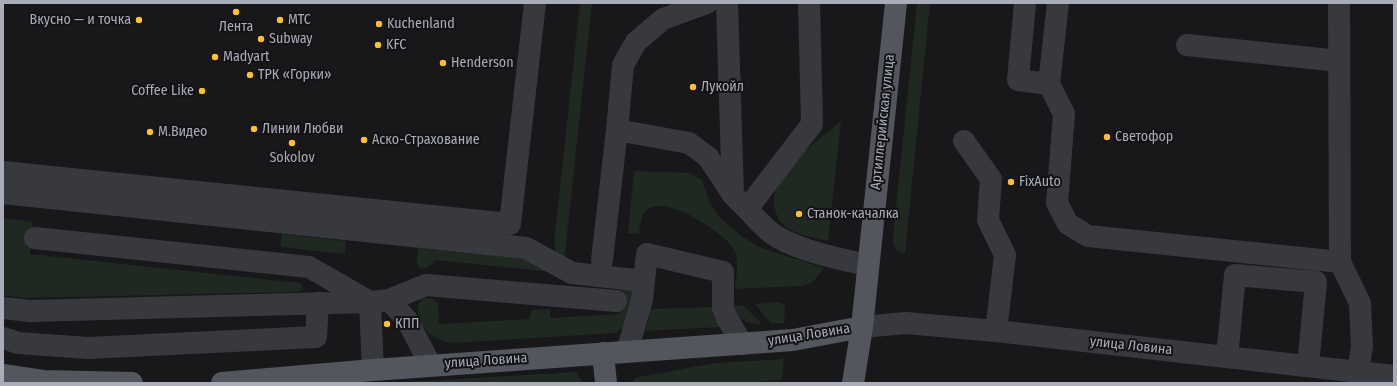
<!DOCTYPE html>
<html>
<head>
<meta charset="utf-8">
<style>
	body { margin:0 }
	#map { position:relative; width:1397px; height:386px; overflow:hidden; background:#18171a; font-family:"Fira Sans Condensed",sans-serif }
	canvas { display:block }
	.frame { position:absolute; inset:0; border:4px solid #a9adba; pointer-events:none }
</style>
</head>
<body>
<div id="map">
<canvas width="1397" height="386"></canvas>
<div class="frame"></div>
</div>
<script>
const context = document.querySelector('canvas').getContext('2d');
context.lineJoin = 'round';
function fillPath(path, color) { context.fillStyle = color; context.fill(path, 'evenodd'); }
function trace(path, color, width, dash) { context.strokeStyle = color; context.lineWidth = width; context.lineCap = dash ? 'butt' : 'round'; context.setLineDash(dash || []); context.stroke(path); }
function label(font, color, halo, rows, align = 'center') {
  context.font = font + ' "Fira Sans Condensed",sans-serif'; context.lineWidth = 4; context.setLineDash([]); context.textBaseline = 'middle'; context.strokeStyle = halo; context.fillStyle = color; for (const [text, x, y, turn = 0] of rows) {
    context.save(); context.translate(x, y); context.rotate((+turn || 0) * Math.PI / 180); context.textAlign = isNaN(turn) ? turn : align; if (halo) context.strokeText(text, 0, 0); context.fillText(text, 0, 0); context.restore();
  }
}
const green = new Path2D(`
	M580,3H592L564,263L556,252L554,242Z
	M917,3H930L905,254C894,249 893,248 893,236Z
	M841,121L828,241C814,238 799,235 787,228C781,224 777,217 775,210C765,176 818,141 841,121Z
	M634,171L690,173L702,180L709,201L719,217L743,237L759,247L824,268L812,283L802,286L735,289C736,277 739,262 735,252C727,233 670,199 652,207C641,212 640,223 639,234L628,233Z
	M3,218L33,222L30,254L300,283L303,285V289L298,292L24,298L3,295Z
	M282,234L346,241L345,254L280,247Z
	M418,248L528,259L551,272L435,260C432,265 421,274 417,264C416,260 418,252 418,248Z
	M622,286L633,287C631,306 633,324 615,333L453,343C449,342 444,342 440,340C424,333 413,317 420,301C426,296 433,297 438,304L439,324L530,319L531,310L550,309V318L619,314Z
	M779,302L785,306L784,323L771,324L755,304Z
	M734,305L744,306L762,324C746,324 739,321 734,305Z
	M714,307L723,327L645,331L649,320L650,309Z
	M784,359L782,380L740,383H632L635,378L639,377L715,363Z
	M576,372L580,378L582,383H387Z`);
const minor = new Path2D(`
	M707,3L663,19L636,42L623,65L617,130L689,143L708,157L733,195L747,209
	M727,3L733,195
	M809,3L812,124L747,209C757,219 766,231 779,238C804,252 840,259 868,265
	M1025,3L1018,80L1049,84
	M1058,3L1049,84L1064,114L1057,203L1068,224L1088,236L1340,262
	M1339,3L1340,262L1360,303L1362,347L1358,371
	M1187,45L1339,61
	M964,141L991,179L988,220L1005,255L996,331
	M3,172L510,224L535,3
	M3,193L526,248L572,273L644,281L642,300L627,352
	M35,238L309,267L370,302L373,370
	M602,260L617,130
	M644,281L647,254L723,272V308L727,318L742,344
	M389,300L407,320L431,366
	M3,308L30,311L370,302L389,300L426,285L616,301
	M862,327L906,323L996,331L1394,376
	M3,338L18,343L88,348L316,337L318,303
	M1227,357L1235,275L1316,282L1308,366`);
const major = new Path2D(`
	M603,353L606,383
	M3,375L43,381L132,383
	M222,383L373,370L793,340L862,327
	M853,383L862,327L896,3`);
const markers = [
	[236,12,4,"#fbc22e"],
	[139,20,4,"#fbc22e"],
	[280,20,4,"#fbc22e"],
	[379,24,4,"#fbc22e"],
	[261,39,4,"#fbc22e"],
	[378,45,4,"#fbc22e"],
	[215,57,4,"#fbc22e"],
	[443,63,4,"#fbc22e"],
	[250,75,4,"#fbc22e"],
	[693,87,4,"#fbc22e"],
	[202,91,4,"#fbc22e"],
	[254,129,4,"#fbc22e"],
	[150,132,4,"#fbc22e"],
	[1107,137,4,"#fbc22e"],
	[364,140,4,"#fbc22e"],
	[292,143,4,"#fbc22e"],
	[1011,182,4,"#fbc22e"],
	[799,214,4,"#fbc22e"],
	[387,324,4,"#fbc22e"]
];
const poiNames = [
	["Вкусно — и точка",131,20,"right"],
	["МТС",288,20],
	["Kuchenland",387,24],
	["Лента",236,27,"center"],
	["Subway",269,39],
	["KFC",386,45],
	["Madyart",223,57],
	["Henderson",451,63],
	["ТРК «Горки»",258,75],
	["Лукойл",701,87],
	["Coffee Like",194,91,"right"],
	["Линии Любви",262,129],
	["М.Видео",158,132],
	["Светофор",1115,137],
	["Аско-Страхование",372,140],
	["Sokolov",292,158,"center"],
	["FixAuto",1019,182],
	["Станок-качалка",807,214],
	["КПП",395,324]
];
const streetNames = [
	["Артиллерийская улица",883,122,-84],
	["улица Ловина",809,335,-9],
	["улица Ловина",1131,346,6],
	["улица Ловина",486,361,-4]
];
fillPath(green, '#1f2821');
trace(minor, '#38393f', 22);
trace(major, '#54565e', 22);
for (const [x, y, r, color] of markers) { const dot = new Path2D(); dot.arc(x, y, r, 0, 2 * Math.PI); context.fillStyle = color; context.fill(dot); trace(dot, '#131215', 1.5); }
label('14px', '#a9adba', '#131215', poiNames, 'left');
label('14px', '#a9adba', '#131215', streetNames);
</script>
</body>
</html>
